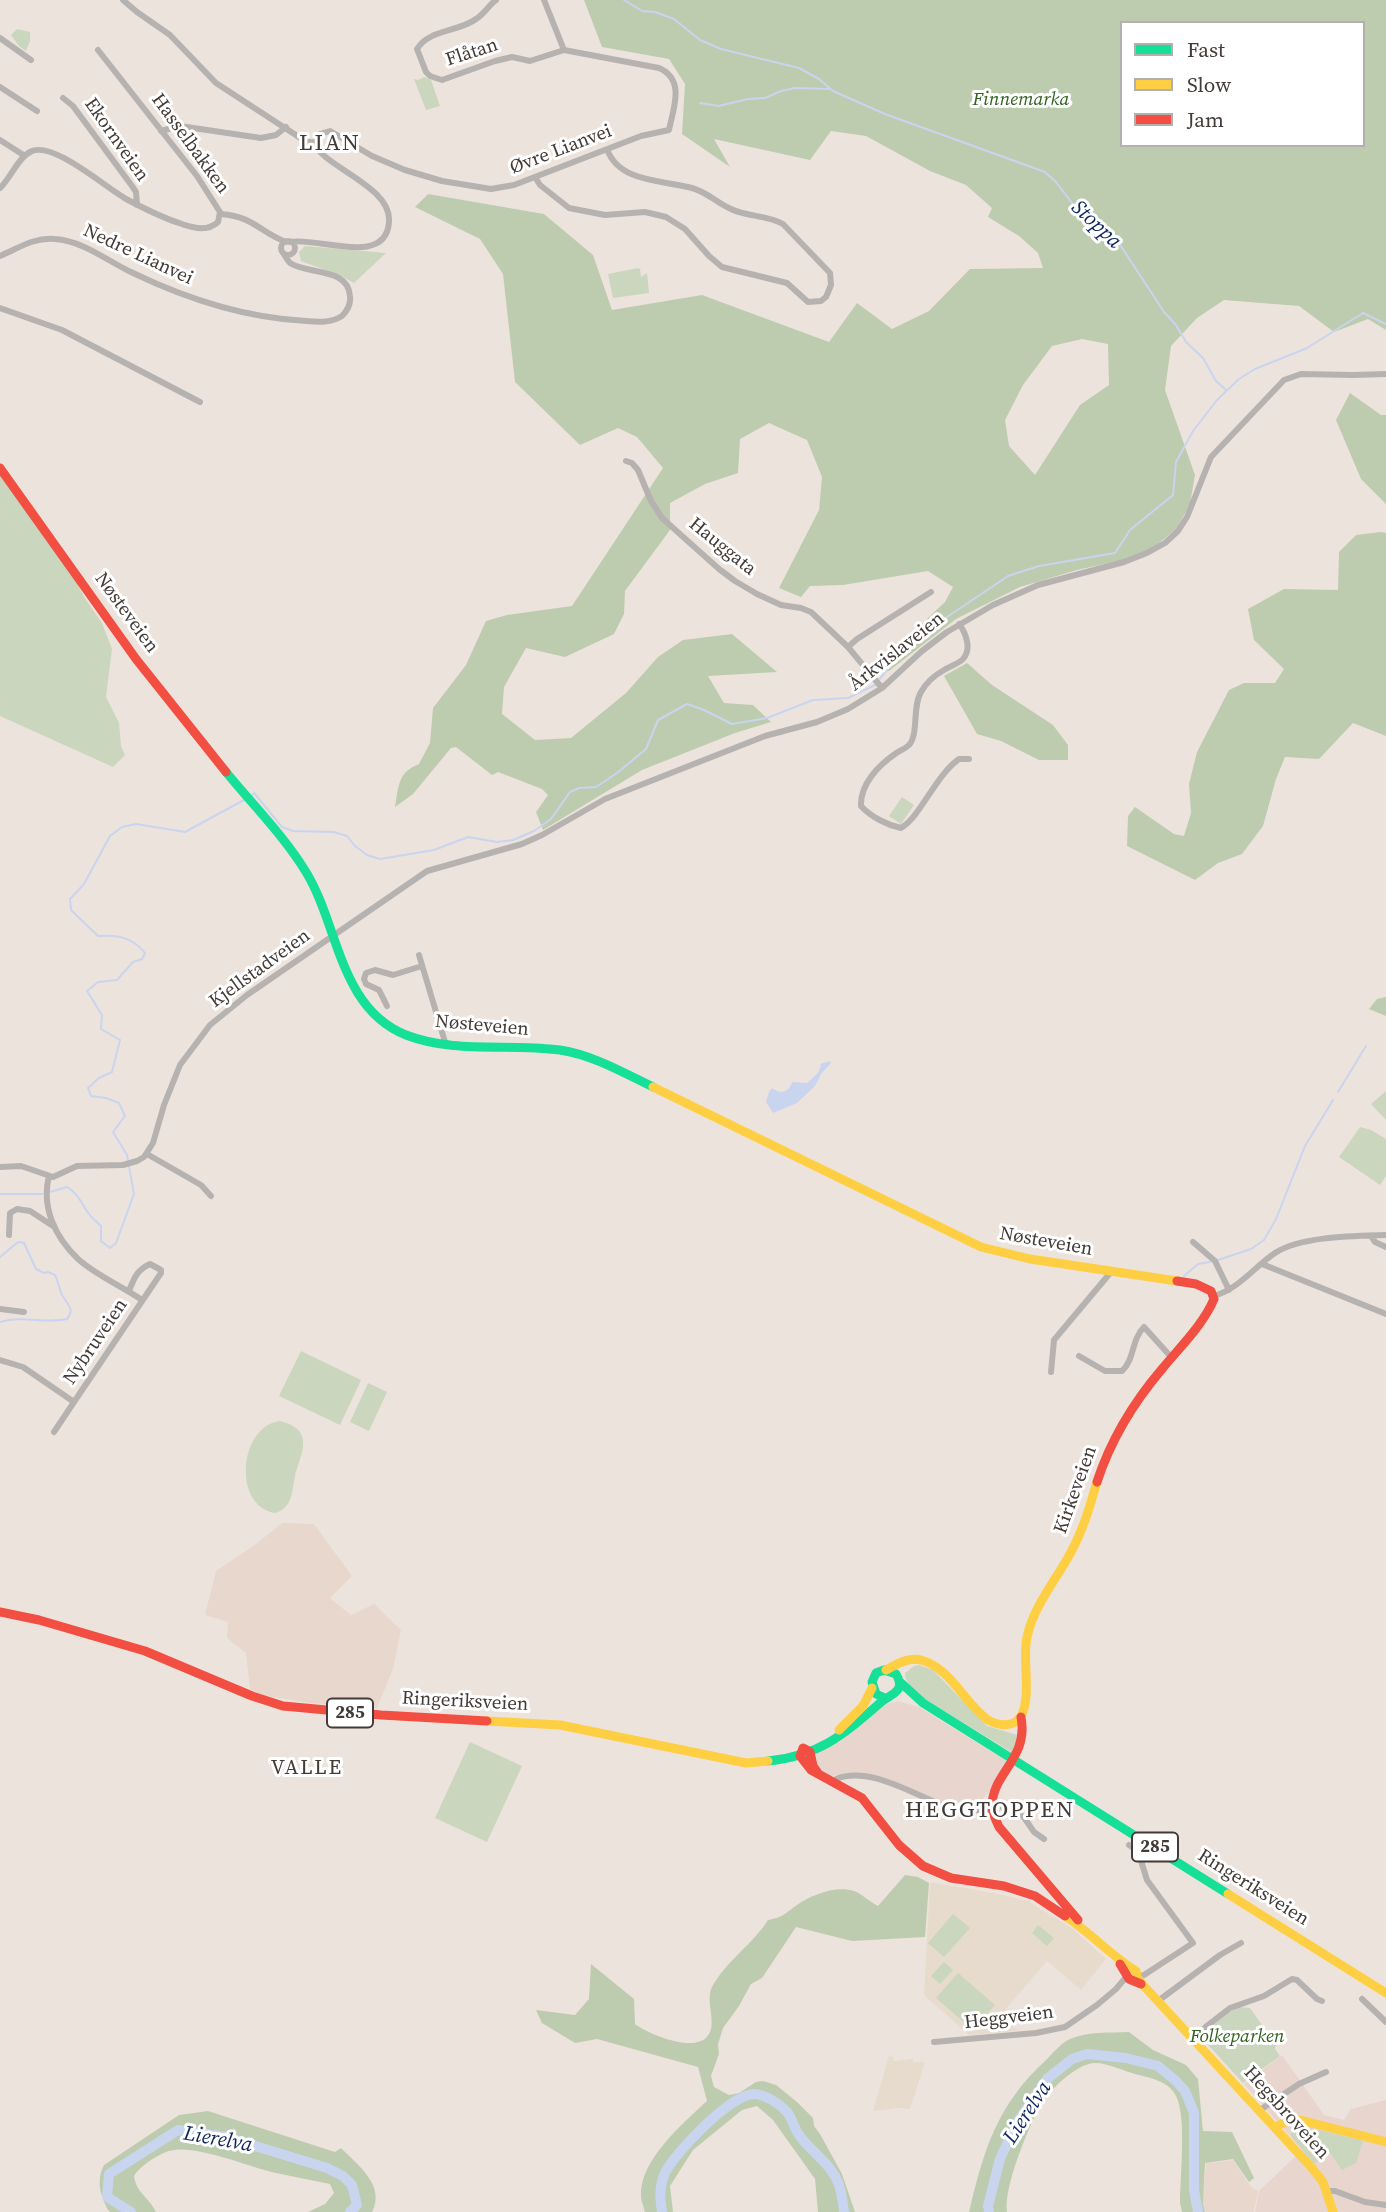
<!DOCTYPE html>
<html>
<head>
<meta charset="utf-8">
<style>
	body { margin:0 }
	#map { position:relative; width:1386px; height:2212px; overflow:hidden; background:#ede3dd; font-family:"Source Serif 4",serif }
	canvas { display:block }
	.legend { position:absolute; left:1120px; top:21px; width:245px; height:126px; box-sizing:border-box; background:#fff; border:2px solid #b3b1af; margin:0; padding:9px 12px; list-style:none; font-size:21px; color:#423b37 }
	.legend li { display:flex; align-items:center; gap:14px; height:35px }
	.legend b { width:35px; border:2px solid #b3b1af }
</style>
</head>
<body>
<div id="map">
<canvas width="1386" height="2212"></canvas>
<ul class="legend">
<li><b style="height:9px;background:#16e098"></b>Fast</li>
<li><b style="height:9px;background:#ffcf43"></b>Slow</li>
<li><b style="height:9px;background:#f24e42"></b>Jam</li>
</ul>
</div>
<script>
const context = document.querySelector('canvas').getContext('2d');
context.lineJoin = 'round';
function fillPath(path, color) { context.fillStyle = color; context.fill(path, 'evenodd'); }
function trace(path, color, width, dash) { context.strokeStyle = color; context.lineWidth = width; context.lineCap = dash ? 'butt' : 'round'; context.setLineDash(dash || []); context.stroke(path); }
function label(font, color, halo, rows, align = 'center') {
  context.font = font + ' "Source Serif 4",serif'; context.lineWidth = 6; context.setLineDash([]); context.textBaseline = 'middle'; context.strokeStyle = halo; context.fillStyle = color; for (const [text, x, y, turn = 0] of rows) {
    context.save(); context.translate(x, y); context.rotate((+turn || 0) * Math.PI / 180); context.textAlign = isNaN(turn) ? turn : align; if (halo) context.strokeText(text, 0, 0); context.fillText(text, 0, 0); context.restore();
  }
}
const commercial = new Path2D(`
	M898,1701L919,1707L1008,1762L996,1784L981,1801L965,1807H956L895,1782L849,1773L831,1776L824,1774L816,1766L814,1756L818,1752L881,1706Z
	M1282,2055L1324,2115L1344,2120L1351,2109L1386,2100V2212H1255L1259,2191L1302,2150L1244,2084Z`);
const built = new Path2D(`
	M282,1523L314,1524L352,1576L330,1598L351,1615L374,1604L401,1630L393,1669L377,1708L310,1703L260,1695L250,1689L246,1653L227,1638L228,1622L205,1615L216,1571L252,1547Z
	M1233,2160L1251,2187L1258,2191L1254,2212H1206L1203,2204L1206,2163Z`);
const education = new Path2D(`
	M930,1882L999,1894L1028,1901L1073,1929L1106,1959L1081,1990L1047,1961L1005,2010L1010,2016L1008,2019L1012,2022L1011,2024L1018,2031L969,2035L924,1995Z
	M889,2056L893,2057L894,2061L913,2059V2062H925L910,2109L898,2108L873,2111Z`);
const green = new Path2D(`
	M17,29L30,32V41L26,51L19,46L11,35Z
	M424,77L431,80L440,106L426,110L414,79L418,80Z
	M305,246L386,253L354,283L339,275L301,261L299,252Z
	M638,268L640,269L641,277L647,273L649,293L613,298L608,274Z
	M0,475L74,576L84,597L102,623L112,649L106,697L119,723L121,746L125,755L113,767L0,716Z
	M902,797L914,805L901,824L889,816Z
	M1386,1091V1120L1371,1104Z
	M1360,1127L1371,1130L1386,1139V1176L1380,1185L1339,1157Z
	M301,1351L361,1380L340,1425L279,1396Z
	M368,1383L387,1392L369,1431L350,1422Z
	M280,1421C316,1430 301,1453 295,1476C292,1490 293,1508 275,1513C232,1506 239,1426 280,1421Z
	M919,1665L933,1670L987,1726L1017,1735L1019,1738L1013,1753L920,1696C913,1689 905,1683 905,1673L914,1666Z
	M470,1742L522,1766L487,1842L435,1818Z
	M953,1914L970,1928L944,1957L928,1943Z
	M1038,1925L1054,1938L1047,1946L1032,1933Z
	M944,1962L953,1970L940,1984L931,1976Z
	M958,1973L995,2005L973,2030L936,1998Z
	M1239,2007L1250,2008L1276,2045L1275,2049L1280,2056L1243,2083L1200,2036L1225,2014Z
	M1299,2125L1363,2141L1356,2163L1342,2170L1329,2151L1314,2164L1291,2136L1292,2129Z`);
const forest = new Path2D(`
	M584,0H1386V330L1368,319L1334,332L1299,306L1224,300L1197,318L1171,346L1165,390L1195,475L1190,504L1177,528L1152,549L1123,560L1077,570L1020,587L956,619L889,671L881,673L897,647L945,602L953,587L928,571L843,585L810,586L801,597L779,588L819,510L822,477L807,440L769,423L740,439L738,473L705,484L670,503V530L625,591L624,614L614,634L565,657L526,648L504,687L502,714L535,740L571,738L626,693L658,657L683,640L732,634L777,672L708,676L724,703L753,705L771,722L735,733L642,770L543,830L536,812L548,795L542,789L498,772L492,775L456,747L451,748L413,794L395,807C399,786 397,773 419,764L430,743L433,708L466,665L486,621L507,615L572,606L663,468L637,437L618,428L580,445L515,382L503,274L480,239L415,207L428,194L544,214L593,255L612,310L702,295L829,342L857,303L892,329L929,311L970,269L1043,268L1038,253L1019,236L988,217L992,208L966,185L930,171L866,136L831,131L810,160L714,139L730,167L682,134L685,84L669,59L602,47ZM1122,23H1363V145H1122ZM1082,339L1108,344L1109,385L1080,405L1035,475L1009,446L1005,420L1023,385L1052,346Z
	M1350,393L1381,415H1386V504L1361,479L1336,420Z
	M1381,532L1386,533V736L1353,723L1319,759L1285,757L1276,779L1263,826L1242,854L1218,863L1195,880L1127,846L1128,816L1135,807L1174,834L1184,836L1191,813L1189,784L1197,752L1229,690L1244,683H1275L1284,669L1254,640L1248,609L1284,589L1338,590L1339,552L1356,535Z
	M967,663L992,685L1053,725L1068,745V760H1039L1001,741L977,734L944,676Z
	M1386,997V1016L1369,1009L1377,999Z
	M905,1875L918,1877L929,1883L925,1937L852,1941L796,1927L762,1978L751,1984L739,2006L723,2028L718,2044L719,2054L711,2076L714,2087L729,2095L739,2093L756,2082L763,2081L776,2085L797,2102L813,2118L814,2126L820,2134L842,2174L855,2212H818L815,2179L773,2120L757,2106L742,2110L693,2150L670,2186L673,2212H645C644,2207 641,2201 641,2196C639,2161 683,2123 707,2101L698,2067L597,2039L575,2043L542,2023L536,2010L575,2015L589,1999L591,1964L634,1999L635,2024C650,2035 704,2058 711,2029C714,2017 706,1999 712,1987C726,1961 753,1944 768,1920C784,1917 784,1914 797,1905C811,1895 836,1885 854,1891C862,1894 870,1902 878,1906Z
	M1129,2032L1153,2050L1186,2065L1198,2079L1203,2131L1232,2132L1254,2178L1249,2182L1233,2159L1205,2163L1203,2204L1205,2212H1182L1180,2203C1180,2178 1187,2117 1176,2096C1169,2081 1150,2078 1135,2074C1125,2071 1104,2062 1094,2063C1077,2064 1052,2088 1043,2101C1030,2123 1003,2187 1007,2212H969C984,2149 997,2105 1046,2060C1053,2053 1061,2043 1070,2039C1089,2031 1109,2033 1129,2032Z
	M208,2111L335,2152L341,2148C358,2165 386,2186 372,2212H308L325,2204L334,2193L330,2184C312,2180 293,2177 276,2173C249,2167 193,2143 169,2151C157,2155 140,2166 134,2176C136,2193 149,2197 156,2212H110L108,2210C100,2194 96,2181 104,2165L179,2115Z`);
const water = new Path2D(`
	M830,1061L831,1063L821,1074L815,1086L797,1103L773,1113L766,1102L769,1092L772,1088C780,1094 789,1093 792,1082L807,1083L818,1073L821,1066L820,1064Z`);
const stream = new Path2D(`
	M624,0L642,11L655,12L674,19L700,40L721,49L799,68L819,79L833,91L885,114L1045,172L1056,182L1085,220L1096,221L1117,240L1164,312L1176,325L1186,342L1203,358L1216,381L1226,390
	M700,103L719,106L748,99L765,98L781,91L795,88L829,89
	M878,681L919,630L938,623L1008,576L1039,566L1115,553L1130,530L1173,495L1176,462L1193,431L1217,400L1239,379L1255,369L1307,348L1363,313L1386,324
	M252,795L254,793L282,827L293,831L334,832L347,836L355,846L367,855L380,859L434,850L468,837L497,842L513,840L534,831L551,819L570,792L579,788L596,787L617,773L646,749L658,720L687,704L704,710L732,724L767,718L813,700L848,698L875,685
	M1338,1092L1366,1046
	M50,1192L67,1187C79,1194 81,1203 89,1214C92,1218 97,1222 101,1226V1241L110,1248L116,1243L134,1194L127,1155L113,1132L125,1116L119,1103L106,1098L91,1096L88,1088L99,1078L112,1072L120,1040L101,1029L102,1015L87,991L98,982L117,980L133,962L142,959L145,953C132,937 118,935 98,936L71,910L70,899L84,884L110,836L122,827L136,824L185,832L244,800
	M0,1194H42
	M0,1257L18,1242L24,1243L36,1269L44,1273L48,1272L55,1275C58,1281 59,1287 61,1293C66,1304 76,1308 67,1319C44,1324 23,1315 0,1322
	M1218,1260L1251,1249L1264,1240L1276,1219L1305,1146L1333,1100
	M1184,1276L1198,1264L1210,1262`);
const river = new Path2D(`
	M131,2212L107,2197L109,2174L178,2130L226,2137L327,2168L343,2176L352,2185L357,2205L350,2212
	M662,2212C660,2198 659,2189 664,2175C673,2154 731,2094 754,2094C764,2094 780,2104 787,2112C792,2118 794,2128 799,2135C812,2153 832,2164 839,2185C842,2194 843,2204 844,2212
	M989,2212L988,2206L1000,2159L1016,2124L1047,2079L1072,2059L1087,2054L1126,2058L1158,2066L1176,2081L1185,2091L1194,2113V2190L1198,2212`);
const street = new Path2D(`
	M123,0L137,12L170,35L216,83L305,141L314,143C323,167 392,186 389,222C386,268 316,236 290,242
	M544,0L564,50
	M0,38L31,60
	M0,87L37,111
	M63,98L73,106L132,186L136,192L137,205
	M161,131L180,126L261,138L276,135L286,127
	M0,140L25,156
	M314,143L320,134L330,131L372,156L405,170L442,181L491,189L514,185L641,136L669,130C673,109 686,80 659,68L564,50L530,61L512,57L495,61L442,80L430,76L426,72L417,49C429,29 459,32 476,19C484,14 489,5 496,0
	M535,177L540,185L569,208L605,215L645,212L666,217L685,229L709,256L722,267L787,283L808,302L821,301L826,297L831,285L830,273L783,224C767,215 747,217 731,209C717,203 707,192 692,188C663,180 619,183 607,149
	M0,188C11,178 18,157 32,151C55,142 107,189 128,200C145,209 163,218 182,224C195,228 207,232 218,222L220,212L197,176L98,50
	M221,214C255,217 259,232 286,242
	M281 248a7 7 0 1 1 14 0a7 7 0 1 1-14 0Z
	M0,256C19,248 34,237 55,239C84,241 107,261 133,273C187,299 246,318 306,321C319,322 331,323 342,316C348,310 351,304 350,296C348,267 308,275 290,263C287,260 286,257 284,254
	M0,308L62,330L200,402
	M626,461L632,463L638,470L651,501L662,518L719,569L735,581L757,594L781,605L801,608L811,612L848,647L882,688
	M959,624C966,633 972,649 963,659C958,664 950,666 944,670C935,675 926,683 921,692C912,707 919,734 909,745C906,748 899,751 895,754C879,765 860,784 861,806C871,817 887,825 901,828C921,816 935,776 959,759H969
	M848,647L857,639L931,592
	M419,955L445,1042
	M387,1006L379,990L366,984L364,979L366,973L375,970L393,975L422,966
	M147,1154L201,1185L211,1196
	M0,1167L21,1166L53,1177L77,1166L123,1165L137,1161L144,1157L153,1143L164,1105L180,1065L210,1025L247,995L427,871L522,844L542,835L605,799L765,736L817,722L848,709L882,688L922,651L947,632L993,605L1038,585L1124,562L1147,553L1165,543L1178,531L1187,517L1211,457L1284,380L1301,374L1353,375L1386,374
	M49,1176C41,1207 55,1237 78,1259C97,1276 122,1286 142,1300
	M9,1235L10,1213L17,1209L30,1211L53,1226
	M1371,1236L1375,1242L1386,1247
	M1193,1242L1215,1261L1229,1290
	M1262,1264L1386,1314
	M1213,1296C1238,1290 1254,1267 1275,1253C1301,1236 1355,1236 1386,1235
	M0,1309L24,1312
	M1079,1356L1105,1371H1122C1135,1359 1131,1340 1144,1327L1172,1358
	M0,1360L23,1367L74,1402L161,1273V1270L150,1264C137,1270 134,1278 129,1291
	M1051,1372L1054,1340L1111,1272
	M54,1432L74,1402
	M835,1782L836,1779C874,1764 923,1802 958,1810C969,1812 981,1810 992,1809
	M1003,1808L1023,1816L1034,1832L1044,1839
	M1129,1845L1138,1851L1147,1880L1193,1943L1144,1975L1137,1977
	M1362,1999L1386,2022
	M1158,2001L1220,1955L1241,1943
	M1193,2039L1208,2025L1230,2008L1264,1996L1292,1979L1297,1980L1317,1999L1322,2001
	M934,2042L1036,2033L1065,2027L1097,2005L1116,1989L1127,1976
	M1260,2110L1299,2084L1326,2072
	M1327,2191H1335L1365,2202L1386,2205`);
const fast = new Path2D(`
	M226,772C253,805 284,836 306,872C339,926 339,1008 406,1035C455,1054 509,1043 560,1050C593,1055 624,1073 653,1087
	M900,1682L923,1703L1228,1894
	M768,1761C819,1756 843,1735 880,1703C890,1694 907,1692 896,1674L884,1670L876,1673L872,1682L876,1694L885,1698`);
const slow = new Path2D(`
	M653,1087L981,1247L1030,1259L1177,1281
	M886,1670C897,1664 908,1657 921,1660C951,1668 964,1703 988,1720C998,1726 1014,1728 1021,1716C1032,1696 1022,1660 1027,1637C1034,1605 1056,1580 1071,1552C1083,1530 1090,1506 1097,1482
	M487,1721L560,1725L746,1763L768,1761
	M839,1730L863,1706L872,1688
	M1228,1894L1386,1993
	M1065,1916C1091,1933 1110,1955 1136,1971L1137,1977L1143,1985L1312,2168L1323,2182L1333,2212
	M1276,2127L1285,2122L1300,2120L1386,2142`);
const jam = new Path2D(`
	M0,468L136,659L226,772
	M1097,1482C1111,1439 1133,1403 1162,1369C1180,1347 1203,1325 1214,1299L1211,1291L1196,1284L1177,1281
	M0,1612L39,1620L145,1651L252,1696L283,1706L381,1715L487,1721
	M1021,1717C1029,1759 992,1773 992,1806C992,1813 996,1820 999,1827L1078,1920
	M818,1773L813,1766L810,1752L803,1748L800,1756L811,1770L862,1798L899,1845L923,1866L951,1878L1004,1886L1035,1896L1065,1916
	M1120,1964L1129,1979L1141,1984`);
const shields = [
	[350,1713,46],
	[1155,1847,46]
];
const shieldNames = [
	["285",350,1713],
	["285",1155,1847]
];
const streetNames = [
	["Flåtan",472,53,-18],
	["Ekornveien",116,140,55],
	["Hasselbakken",190,144,54],
	["Øvre Lianvei",561,150,-21],
	["Nedre Lianvei",138,255,25],
	["Hauggata",722,547,39],
	["Nøsteveien",126,613,54],
	["Årkvislaveien",897,652,-38],
	["Kjellstadveien",260,969,-36],
	["Nøsteveien",482,1026,5],
	["Nøsteveien",1046,1242,10],
	["Nybruveien",96,1342,-56],
	["Kirkeveien",1076,1490,-70],
	["Ringeriksveien",465,1702,3],
	["Ringeriksveien",1253,1888,32],
	["Heggveien",1009,2018,-7],
	["Hegsbroveien",1286,2113,48]
];
const parkNames = [
	["Finnemarka",1021,100],
	["Folkeparken",1237,2037]
];
const waterNames = [
	["Stoppa",1096,225,43],
	["Lierelva",1028,2113,-57],
	["Lierelva",218,2140,10]
];
const neighbourhoodNames = [
	["VALLE",307,1769]
];
const quarterNames = [
	["LIAN",330,144],
	["HEGGTOPPEN",990,1811]
];
fillPath(commercial, '#e7d5ce');
fillPath(built, '#e8d7cd');
fillPath(education, '#e7dbcd');
fillPath(green, '#cad6be');
fillPath(forest, '#bdccaf');
fillPath(water, '#c9d4ef');
trace(stream, '#c9d4ef', 2);
trace(river, '#c9d4ef', 10);
trace(street, '#b6b2b0', 6);
trace(fast, '#16e098', 9);
trace(slow, '#ffcf43', 9);
trace(jam, '#f24e42', 9);
for (const [x, y, w] of shields) { const box = new Path2D(); box.roundRect(x - w / 2, y - 14.5, w, 29, 5); context.fillStyle = '#fff'; context.fill(box); trace(box, '#423b37', 2); }
label('bold 18px', '#423b37', null, shieldNames);
label('19px', '#423b37', '#fff', streetNames);
label('italic 19px', '#316021', '#fff', parkNames);
label('italic 21px', '#0e265f', '#fff', waterNames);
context.letterSpacing = '2px';
label('21px', '#423b37', '#fff', neighbourhoodNames);
context.letterSpacing = '0px';
context.letterSpacing = '2px';
label('23px', '#423b37', '#fff', quarterNames);
context.letterSpacing = '0px';
</script>
</body>
</html>
